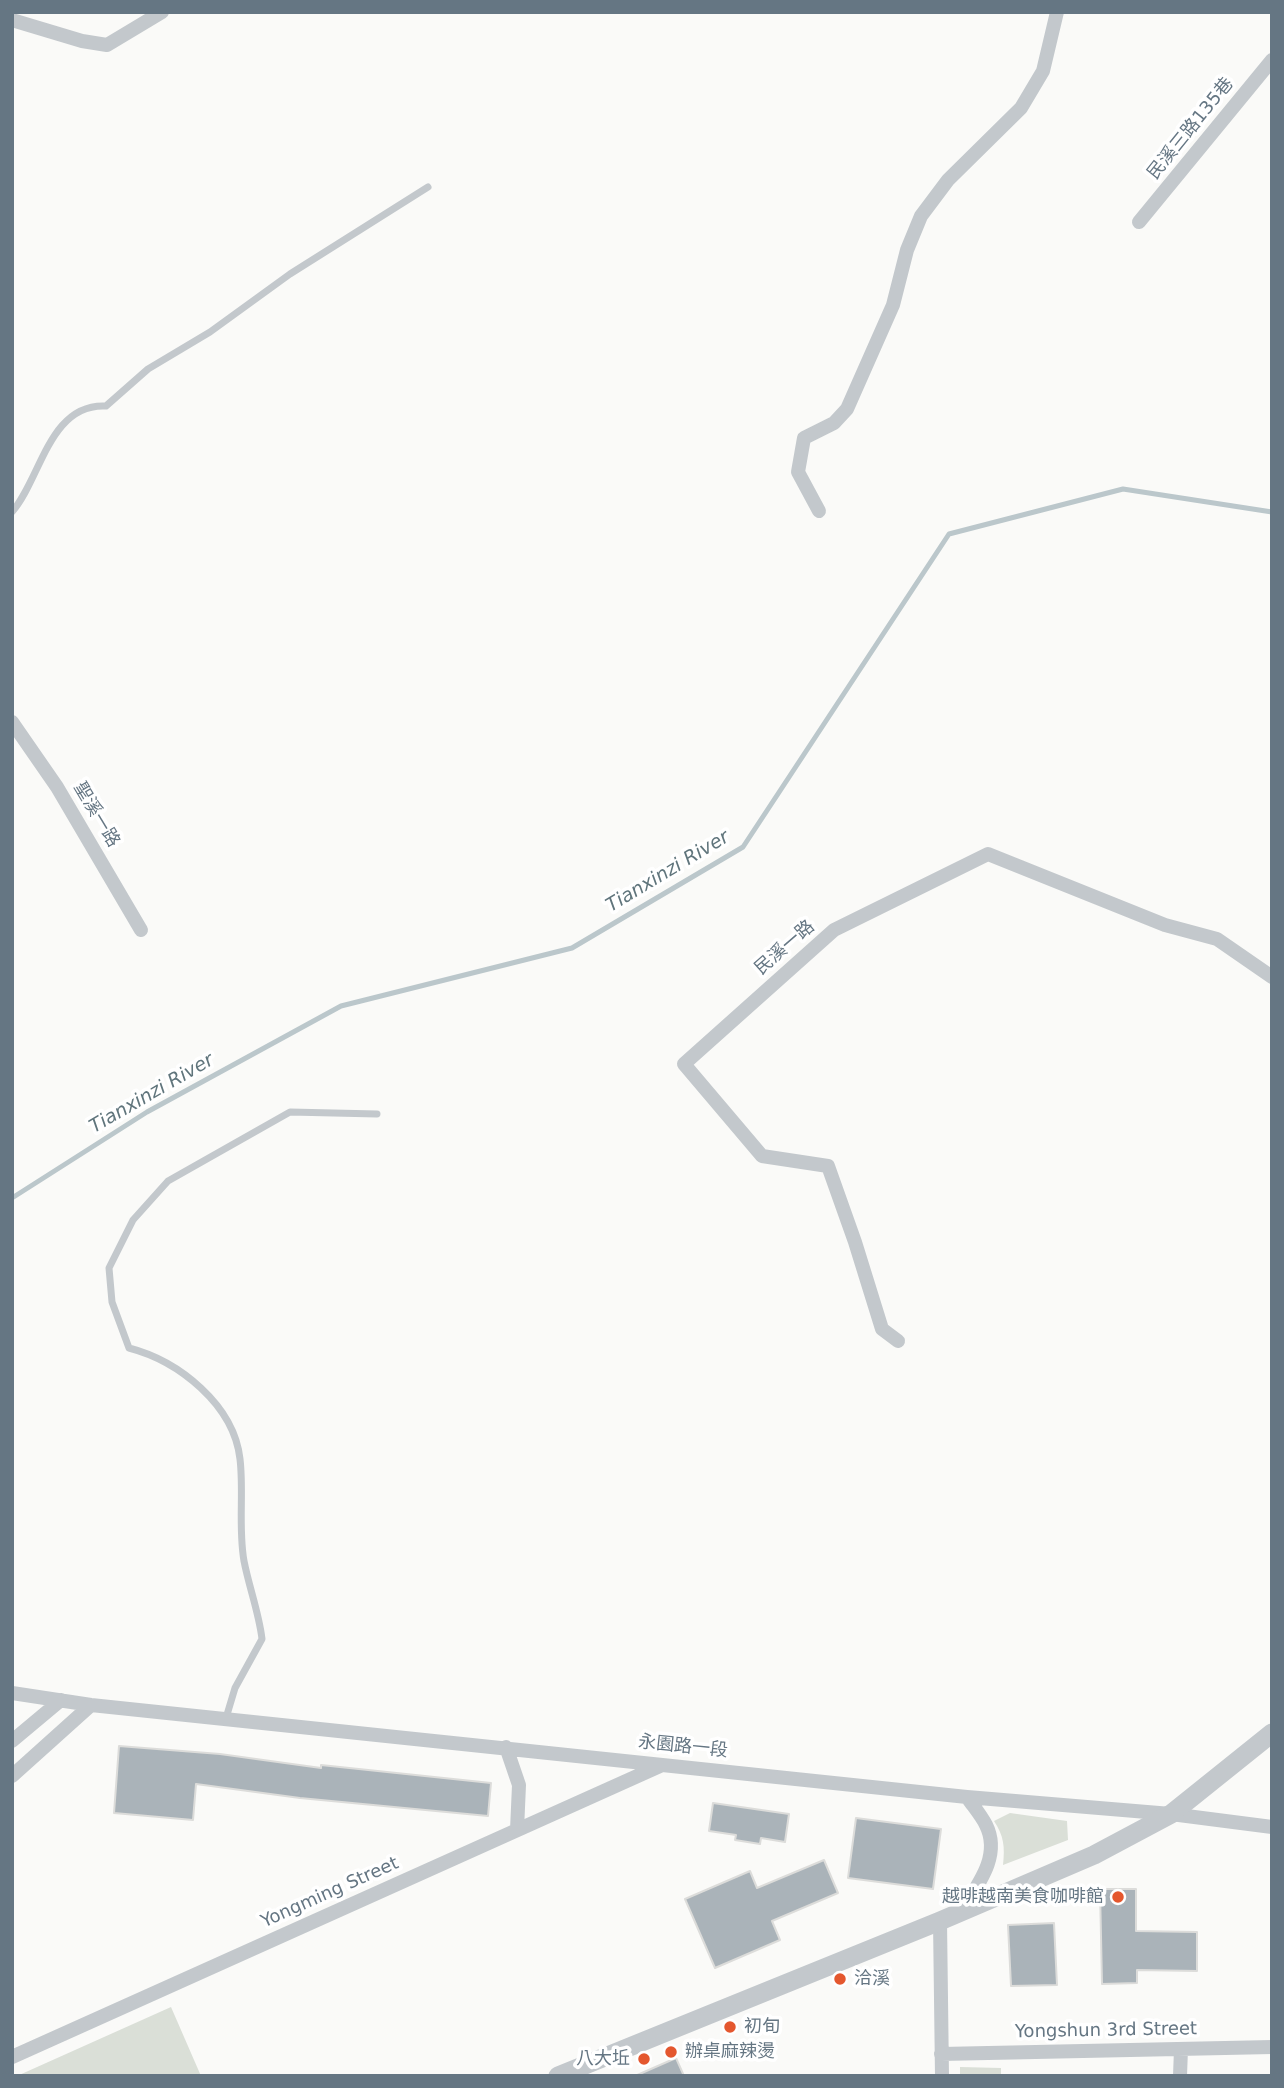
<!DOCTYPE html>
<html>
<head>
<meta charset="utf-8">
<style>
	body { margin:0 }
	#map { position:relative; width:1284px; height:2088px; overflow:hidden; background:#fafaf8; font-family:"DejaVu Sans",sans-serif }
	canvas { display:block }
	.frame { position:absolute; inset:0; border:14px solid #657683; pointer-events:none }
</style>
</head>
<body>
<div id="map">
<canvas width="1284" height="2088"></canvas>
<div class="frame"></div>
</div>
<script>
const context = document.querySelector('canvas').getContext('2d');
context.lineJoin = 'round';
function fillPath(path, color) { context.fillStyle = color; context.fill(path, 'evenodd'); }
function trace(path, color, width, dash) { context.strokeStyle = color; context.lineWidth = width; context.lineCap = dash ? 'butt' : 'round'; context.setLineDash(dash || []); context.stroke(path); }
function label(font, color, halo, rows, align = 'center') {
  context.font = font + ' "DejaVu Sans","Noto Sans TC",sans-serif'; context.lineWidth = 7; context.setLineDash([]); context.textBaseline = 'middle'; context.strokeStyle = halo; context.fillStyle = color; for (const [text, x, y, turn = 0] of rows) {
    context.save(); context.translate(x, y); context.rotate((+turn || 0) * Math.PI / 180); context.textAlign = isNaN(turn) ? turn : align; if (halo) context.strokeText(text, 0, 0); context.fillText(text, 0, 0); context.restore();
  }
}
const green = new Path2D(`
	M1010,1813L1067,1821L1068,1840L1003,1865C1005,1847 1004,1836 994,1821Z
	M171,2007L201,2076H17Z
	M960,2067L1001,2068V2076H960Z`);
const stream = new Path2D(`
	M12,1198L147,1112L341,1006L572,948L743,847L949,534L1123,489L1272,512`);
const building = new Path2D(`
	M119,1746L220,1754L321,1768V1765L491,1783L488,1816L300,1798L196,1784L193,1820L114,1813Z
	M713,1803L789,1814L785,1842L761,1838L760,1844L735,1840L736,1835L709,1831Z
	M856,1818L941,1829L933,1889L848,1878Z
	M824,1860L838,1893L772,1921L780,1940L715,1968L685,1899L750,1871L757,1888Z
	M1100,1889H1136V1931L1197,1932V1971L1137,1970V1983L1102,1984Z
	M1054,1923L1057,1985L1011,1986L1008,1925Z
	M676,2058L684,2076H635Z`);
const service = new Path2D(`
	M12,512C41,479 49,403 106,406L148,369L210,332L290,274L428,187
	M226,1718L235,1688L262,1639C259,1613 249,1587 244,1561C238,1527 244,1493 240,1459C234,1405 179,1361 129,1348L112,1302L109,1268L133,1220L168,1181L290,1112L377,1114`);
const minor = new Path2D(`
	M12,20L82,41L107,45L162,12
	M1139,222L1272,60
	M819,511L798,472L804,438L834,423L847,409L893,305L907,250L921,216L948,180L1021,108L1043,71L1057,12
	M12,722L57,787L141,930
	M898,1341L882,1329L855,1242L828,1166L762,1156L684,1064L834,930L988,854L1165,925L1217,939L1272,977
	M12,1693L91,1705L967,1797L1171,1814L1272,1827
	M12,1741L61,1700
	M506,1747L519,1785L517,1830
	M12,1776L91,1705
	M960,1913C976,1887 1002,1857 986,1825C981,1815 973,1806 967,1797
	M940,1921L942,2076
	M941,2054L1272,2047
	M12,2057L662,1765
	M1180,2076L1181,2049`);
const tertiary = new Path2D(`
	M558,2076L940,1921L1094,1855L1171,1814L1272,1733`);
const markers = [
	[1118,1897,7,"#e4572e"],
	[840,1979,7,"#e4572e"],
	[730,2027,7,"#e4572e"],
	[671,2052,7,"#e4572e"],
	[644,2059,7,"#e4572e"]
];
const streetNames = [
	["民溪三路135巷",1191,129,-51],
	["聖溪一路",96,815,59],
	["民溪一路",785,948,-41],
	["永園路一段",683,1747,6],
	["Yongming Street",330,1893,-24],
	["Yongshun 3rd Street",1106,2031,-1]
];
const poiNames = [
	["越啡越南美食咖啡館",1104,1897,"right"],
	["洽溪",854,1979],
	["初旬",744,2027],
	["辦桌麻辣燙",685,2052],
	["八大坵",630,2059,"right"]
];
const waterNames = [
	["Tianxinzi River",668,872,-31],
	["Tianxinzi River",152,1094,-30]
];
fillPath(green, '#dadfd7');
trace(stream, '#bbc7cb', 5);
fillPath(building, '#aab3b9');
trace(building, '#dcdcda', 2);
trace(service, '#c3c8cc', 7);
trace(minor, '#c3c8cc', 14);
trace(tertiary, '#c3c8cc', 19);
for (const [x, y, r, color] of markers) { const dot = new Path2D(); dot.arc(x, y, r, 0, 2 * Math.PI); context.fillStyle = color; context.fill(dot); trace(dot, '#fff', 2.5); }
label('18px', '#657683', '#fff', streetNames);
label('18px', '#657683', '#fff', poiNames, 'left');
label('italic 19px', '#60757c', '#fff', waterNames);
</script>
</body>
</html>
